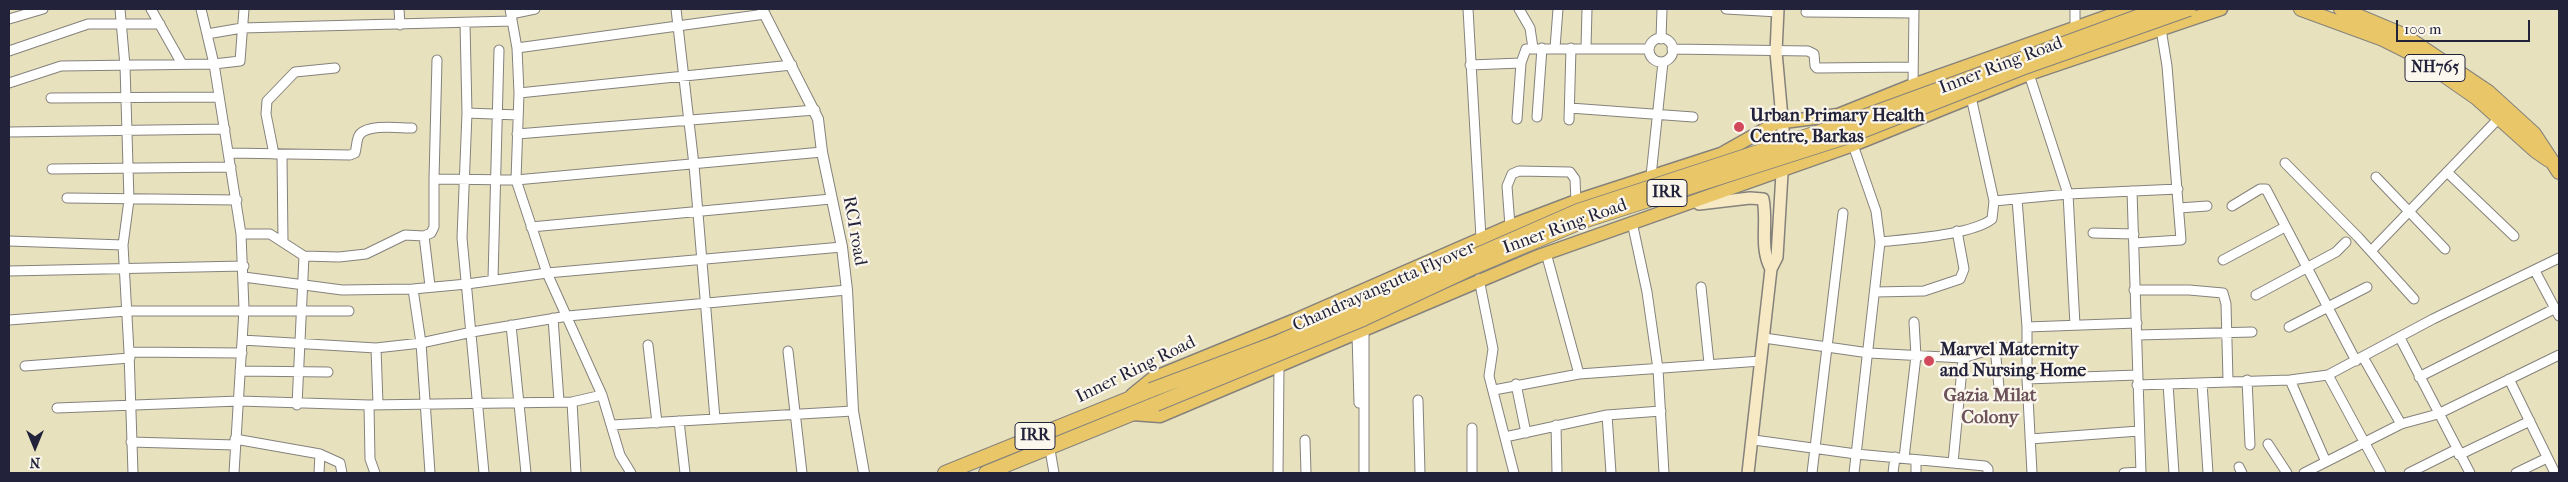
<!DOCTYPE html>
<html>
<head>
<meta charset="utf-8">
<style>
	body { margin:0 }
	#map { position:relative; width:2568px; height:482px; overflow:hidden; background:#e8e1be; font-family:"IM FELL French Canon",serif }
	canvas { display:block }
	.frame { position:absolute; inset:0; border:10px solid #22223b; pointer-events:none }
	.north { position:absolute; left:10px; top:422px; width:50px; height:50px; -webkit-text-stroke:4px #fbf7ec; paint-order:stroke; rotate:180deg; font-size:14px; font-weight:700; line-height:20px; text-align:center; color:#22223b }
	.north::after { content:''; display:block; margin:auto; width:18px; height:22px; background:#22223b; clip-path:polygon(50% 0,100% 100%,50% 72%,0 100%) }
	.scale { position:absolute; left:2396px; top:20px; width:134px; height:22px; box-sizing:border-box; border:2px solid #22223b; border-top:0; padding-left:6px; font-size:15px; line-height:18px; white-space:nowrap; color:#22223b; -webkit-text-stroke:4px #fbf7ec; paint-order:stroke }
</style>
</head>
<body>
<div id="map">
<canvas width="2568" height="482"></canvas>
<div class="frame"></div>
<div class="north">N</div>
<div class="scale">100 m</div>
</div>
<script>
const context = document.querySelector('canvas').getContext('2d');
context.lineJoin = 'round';
function trace(path, color, width, dash) { context.strokeStyle = color; context.lineWidth = width; context.lineCap = dash ? 'butt' : 'round'; context.setLineDash(dash || []); context.stroke(path); }
function label(font, color, halo, rows, align = 'center') {
  context.font = font + ' "IM FELL French Canon",serif'; context.lineWidth = 4.5; context.setLineDash([]); context.textBaseline = 'middle'; context.strokeStyle = halo; context.fillStyle = color; for (const [text, x, y, turn = 0] of rows) {
    context.save(); context.translate(x, y); context.rotate((+turn || 0) * Math.PI / 180); context.textAlign = isNaN(turn) ? turn : align; if (halo) context.strokeText(text, 0, 0); context.fillText(text, 0, 0); context.restore();
  }
}
const minor = new Path2D(`
	M120,9L125,66L129,200L123,245L129,352L133,473
	M151,9L182,64
	M201,9L214,64L241,234L244,309L234,473
	M399,9L400,25
	M510,9L517,48L519,93L516,180L547,273L602,395L620,455L631,473
	M676,9L694,165L715,419
	M1468,9L1481,238
	M1519,9L1530,28L1533,48
	M1726,9L1778,12
	M2075,9V27
	M1806,12L1914,13
	M511,14L535,9
	M9,19L43,9
	M465,23L467,113L462,238L484,473
	M207,34L242,28L512,21
	M1649 50a12 12 0 1 1 24 0a12 12 0 1 1-24 0Z
	M1661,39L1662,9
	M517,48L765,14
	M1555,48L1558,9
	M1586,48L1587,9
	M1672,49L1808,51L1814,54L1815,66L1817,68L1913,67
	M9,51L88,24H160
	M1470,65L1521,63L1526,49H1649
	M2029,74L2068,194L2075,325
	M9,83L61,66L214,64L240,61L244,9
	M1913,85L1914,9
	M519,93L792,65
	M1971,97L1994,201
	M51,98L219,97
	M1570,108L1693,117
	M467,113L518,115
	M1537,117L1542,48
	M1517,119L1521,63
	M1569,120L1571,48
	M9,132L225,129
	M517,134L815,110
	M1853,145L1876,211L1880,242L1854,473
	M229,153L350,155L355,153C357,147 356,139 360,134C370,124 398,128 412,128
	M274,154L266,114L267,101L295,72L335,68
	M282,156L283,242
	M2285,163L2358,237L2414,299
	M52,169L231,167
	M2447,172L2514,236
	M1651,176L1663,62
	M2376,177L2445,249
	M434,179L437,60
	M2132,191L2141,473
	M67,198L237,200
	M2017,199L2027,327V379L2032,473
	M2232,206L2260,189H2266L2356,361
	M2179,208L2207,206
	M1632,222L1647,292L1658,369L1664,473
	M1510,226L1507,186L1512,174L1519,171L1570,172L1575,179L1576,201
	M531,227L831,199
	M2093,233L2134,234
	M241,234H270L304,256L339,257L366,254L405,235L424,236L431,233L434,227V179L516,180L822,152
	M424,236L430,286
	M9,241L123,245
	M1880,242C1907,239 1972,235 1992,219L1994,201L2068,194L2178,189
	M2134,243L2181,240L2167,66L2161,29
	M2371,251L2500,117
	M1546,253L1579,374
	M2223,260L2285,227
	M9,271L244,266
	M2535,271L2559,316
	M244,277L342,290L413,289L467,284L547,273L842,247
	M493,279L499,50
	M1479,279L1493,349L1489,376L1514,473
	M1701,287L1709,363
	M413,289L421,343L430,473
	M2134,290H2189L2223,293L2226,304L2228,380
	M1875,292L1924,291L1960,279L1964,269L1957,231
	M2256,295L2336,252L2346,242
	M553,318L559,401
	M9,320L127,311H349
	M511,325L526,473
	M2027,327L2137,323
	M2289,327L2367,287
	M1357,334L1359,403
	M2138,335L2252,332
	M1764,338L1869,353L1963,358L1995,348L2026,347
	M2400,338L2470,473
	M242,340L376,348L421,343L472,332L568,316L847,290
	M648,345L657,423
	M376,348L378,404
	M1995,348L1999,387
	M788,351L802,473
	M129,352L242,353
	M2363,357L2401,424
	M25,366L130,358
	M240,371L328,372
	M2328,375L2381,473
	M2419,377L2556,308
	M2027,379L2137,375
	M2509,379L2555,473
	M2247,380L2250,445
	M2290,380L2326,462
	M2202,383L2208,473
	M1516,384L1526,433
	M2168,384L2174,473
	M2137,385L2290,380L2328,375L2433,319L2559,258
	M1494,390L1579,374L1761,361
	M1418,400L1420,473
	M572,402L576,473
	M297,405L304,256
	M369,405L370,459L375,473
	M57,408L239,401L369,405L572,402L602,395
	M1607,415L1611,473
	M679,421L685,473
	M612,425L853,411
	M1556,425L1557,473
	M1472,428V473
	M1505,437L1607,415L1661,411
	M235,439L320,454L340,463L342,473
	M2030,439L2139,431
	M1305,440L1306,473
	M1754,440L1856,454L1985,466L1988,469V473
	M131,442L235,445
	M1049,444L1054,473
	M2268,444L2287,473
	M2459,455L2530,421
	M1904,458L1916,356L1914,322
	M1953,463L1963,358
	M2239,467L2242,473
	M319,473L320,454
	M1278,473L1279,366
	M1364,473V331
	M1812,473L1843,213
	M1893,473L1895,457
	M1916,473V460
	M2124,473L2141,472
	M2304,473L2401,424L2438,414L2559,355
	M2409,473L2457,449
	M2516,473L2547,458`);
const tertiary = new Path2D(`
	M762,9L818,119L822,152L842,247L847,290L853,411L864,473`);
const secondary = new Path2D(`
	M1699,204L1750,198L1763,199C1768,223 1759,247 1771,269
	M1748,473L1771,269L1777,257L1784,140L1776,52L1778,9`);
const primary = new Path2D(`
	M1132,395L1153,378L1295,320L1510,226L1576,201L1721,154L1776,123L1838,115L1913,85L2128,9
	M1132,414L1160,416L1536,257L1853,145L2029,74L2221,9`);
const trunk = new Path2D(`
	M2301,9L2383,39L2415,55L2477,98L2536,151L2549,160
	M2341,9L2403,35L2488,92L2534,134L2559,172
	M945,473L1151,390
	M986,473L1156,404`);
const trunkBridge = new Path2D(`
	M1151,390L1279,342L1578,211L1844,124L2159,9
	M1156,404L1363,319L1474,267L1583,221L1849,136L2022,68L2189,9`);
const markers = [
	[1739,127,6,"#d1495b"],
	[1929,361,6,"#d1495b"]
];
const shields = [
	[2435,68,60],
	[1667,193,40],
	[1035,436,40]
];
const shieldNames = [
	["NH765",2435,68],
	["IRR",1667,193],
	["IRR",1035,436]
];
const streetNames = [
	["Inner Ring Road",2001,66,-21],
	["Inner Ring Road",1565,227,-20],
	["RCI road",854,231,80],
	["Chandrayangutta Flyover",1384,287,-24],
	["Inner Ring Road",1136,370,-26]
];
const poiNames = [
	["Urban Primary Health",1750,117],
	["Centre, Barkas",1750,138],
	["Marvel Maternity",1940,351],
	["and Nursing Home",1940,372]
];
const neighbourhoodNames = [
	["Gazia Milat",1990,396],
	["Colony",1990,418]
];
trace(minor, '#85827c', 11);
trace(tertiary, '#85827c', 12);
trace(secondary, '#85827c', 14);
trace(primary, '#85827c', 15);
trace(trunk, '#85827c', 16);
trace(minor, '#fff', 9);
trace(tertiary, '#fff', 10);
trace(secondary, '#f6e9c3', 11);
trace(primary, '#e9c769', 12);
trace(trunk, '#e9c769', 14);
trace(trunkBridge, '#85827c', 16, []);
trace(trunkBridge, '#e9c769', 14);
for (const [x, y, r, color] of markers) { const dot = new Path2D(); dot.arc(x, y, r, 0, 2 * Math.PI); context.fillStyle = color; context.fill(dot); trace(dot, '#fbf7ec', 2); }
for (const [x, y, w] of shields) { const box = new Path2D(); box.roundRect(x - w / 2, y - 13.5, w, 27, 4); context.fillStyle = '#fbf7ec'; context.fill(box); trace(box, '#22223b', 1); }
label('bold 16px', '#22223b', null, shieldNames);
label('18px', '#22223b', '#fbf7ec', streetNames);
label('bold 18px', '#22223b', '#fbf7ec', poiNames, 'left');
label('bold 19px', '#6d535a', '#fbf7ec', neighbourhoodNames);
</script>
</body>
</html>
